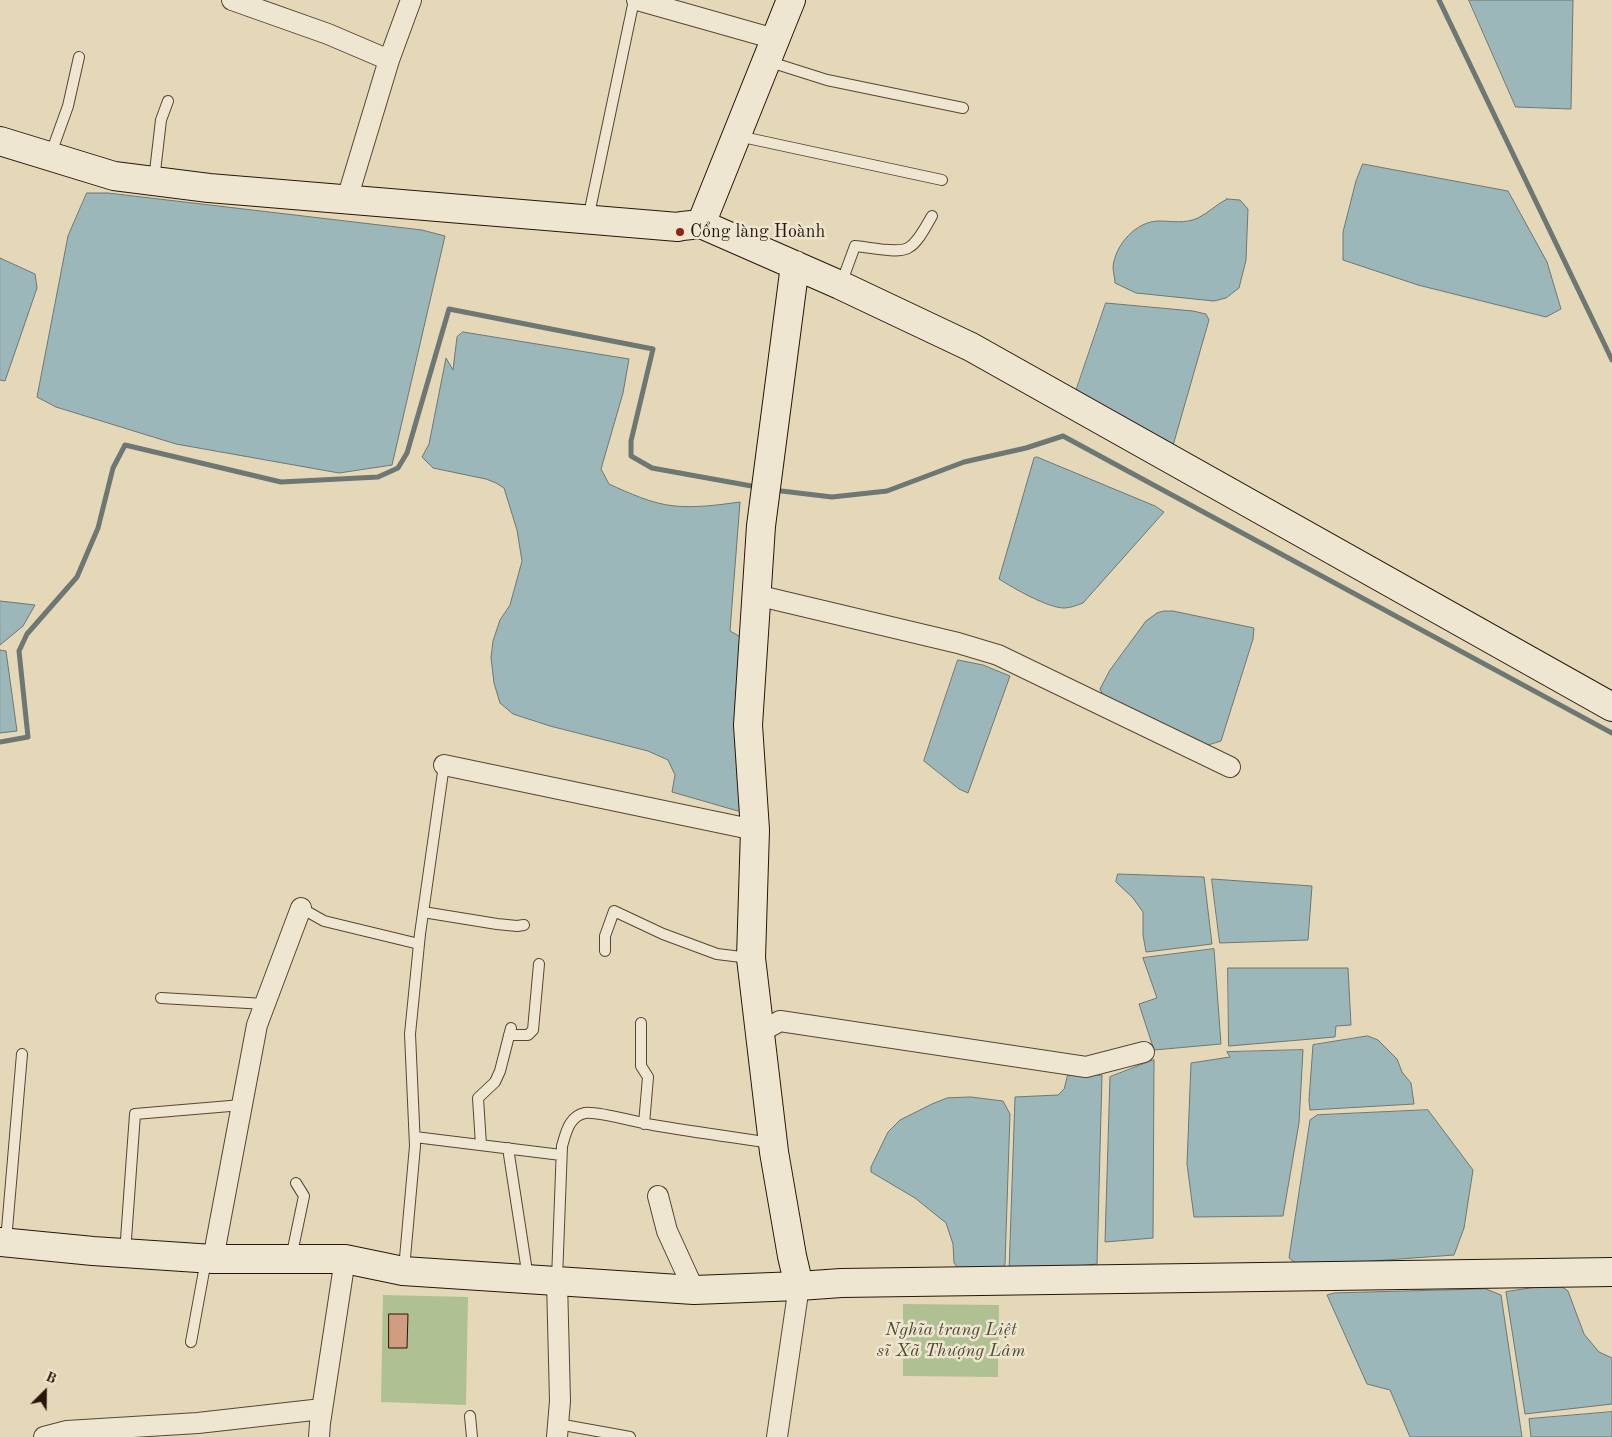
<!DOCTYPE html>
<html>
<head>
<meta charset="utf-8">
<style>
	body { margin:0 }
	#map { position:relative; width:1612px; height:1437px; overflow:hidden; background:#e5d8b8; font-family:"Old Standard TT",serif }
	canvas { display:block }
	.north { position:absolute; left:20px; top:1367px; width:50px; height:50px; -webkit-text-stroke:4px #eee6d1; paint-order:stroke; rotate:23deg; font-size:14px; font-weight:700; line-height:20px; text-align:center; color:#271609 }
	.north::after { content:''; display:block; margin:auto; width:18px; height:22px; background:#271609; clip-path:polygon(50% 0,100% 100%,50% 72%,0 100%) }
</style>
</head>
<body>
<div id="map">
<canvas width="1612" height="1437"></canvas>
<div class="north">B</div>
</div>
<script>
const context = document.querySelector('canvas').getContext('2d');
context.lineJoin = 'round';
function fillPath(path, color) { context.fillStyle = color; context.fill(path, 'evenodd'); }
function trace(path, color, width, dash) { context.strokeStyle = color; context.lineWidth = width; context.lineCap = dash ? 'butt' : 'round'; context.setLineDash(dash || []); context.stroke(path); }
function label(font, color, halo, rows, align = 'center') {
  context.font = font + ' "Old Standard TT",serif'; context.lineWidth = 5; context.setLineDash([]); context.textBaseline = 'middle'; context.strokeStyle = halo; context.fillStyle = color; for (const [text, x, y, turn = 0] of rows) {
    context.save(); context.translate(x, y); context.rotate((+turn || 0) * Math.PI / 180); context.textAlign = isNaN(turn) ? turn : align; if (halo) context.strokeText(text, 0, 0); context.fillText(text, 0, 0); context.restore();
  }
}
const green = new Path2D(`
	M383,1295L468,1297L466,1405L381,1402Z
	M903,1304L999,1305L998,1377L903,1376Z`);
const water = new Path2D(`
	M1469,0H1573L1571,109L1516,107Z
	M1363,164L1508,191L1547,262L1561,309L1546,317L1418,285L1343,260V232L1356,181Z
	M87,193H108L422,230L445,236L392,465L339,473L176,444L56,407L37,397L68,236Z
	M1227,199L1240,200L1248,209L1246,260L1239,288L1226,298L1214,301L1136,293L1115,283C1115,278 1113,272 1113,267C1115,245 1136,221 1159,221C1172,221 1185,224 1198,218C1208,213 1217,204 1227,199Z
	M0,258L35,274L37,288L5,381L0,380Z
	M1106,303L1193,311L1206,314L1209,320L1172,449L1073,400Z
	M463,332L629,359L623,393L601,469L609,484C629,493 652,504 675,506C696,508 718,505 740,502L730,631L739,636L743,647L745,813L672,792L675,775L668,760L648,751L550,726L513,714L500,703L494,683L491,658L493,641L500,620L510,605L522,561L517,530L504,488L496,483L486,479L433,468L422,457L429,444L446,358L453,370L457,337Z
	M1037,457L1155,506L1164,512L1083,603C1077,605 1071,608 1064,608C1048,608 1013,588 999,579L1034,458Z
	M0,601L35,605L23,626L0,645Z
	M1164,611H1173L1254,628L1253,639L1221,741L1208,745L1104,698L1100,689L1110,670L1146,621L1157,613Z
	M0,650L6,651L17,731L0,733Z
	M958,660L983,665L1010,676L968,793L959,789L924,761Z
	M1118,874L1204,877L1212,944L1146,952L1143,935V912L1133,898L1116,882Z
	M1212,879L1312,886L1308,940L1220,943Z
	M1214,949L1221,1044L1154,1050L1139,1004L1157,998L1143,958Z
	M1228,968H1348L1351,1025L1336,1026L1335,1037L1229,1046Z
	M1368,1036L1378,1040L1397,1059L1402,1072L1411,1083L1414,1104L1310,1110L1309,1100L1313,1045Z
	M1303,1050L1299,1123L1283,1216L1194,1217L1187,1164L1191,1063L1230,1057L1227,1052Z
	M1154,1060L1153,1238L1105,1242L1110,1077Z
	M1068,1075H1102L1097,1264L1009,1273L1015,1097L1058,1095L1064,1089Z
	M971,1097L1003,1101L1010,1114L1005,1264L1000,1274L964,1275L954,1263L953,1244L946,1223L915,1198L871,1172V1167L888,1132L900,1120L932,1104L947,1098Z
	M1428,1110L1473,1170L1464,1228L1454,1255L1305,1266L1294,1262L1289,1258L1310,1120L1317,1115Z
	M1558,1284L1568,1291L1584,1334L1599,1352L1612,1358V1404L1525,1414L1506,1292Z
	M1486,1289L1501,1295L1522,1437H1410L1390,1390L1367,1384L1327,1295L1334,1293Z
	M1612,1412V1437H1531L1529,1419Z`);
const stream = new Path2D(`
	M1439,0L1612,360
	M773,490L832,497L887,491L964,462L1026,448L1063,436L1612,733
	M0,742L28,737L19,651L27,634L77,577L98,528L113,468L125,445L281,482L378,477L398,468L407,453L449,309L653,349L631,441V456L652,468L757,487`);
const building = new Path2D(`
	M389,1314H408L407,1348H389Z`);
const lane = new Path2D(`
	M767,61L827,80L963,108
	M738,136L942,180
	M50,156L68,106L79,57
	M154,180L161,120L168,101
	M588,219L634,0
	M841,284L855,246C868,247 897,254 908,248C918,243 926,226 932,216
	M301,908L324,921L419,944
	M423,912L497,924L517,926L524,925
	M605,951V936L614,911L663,934L717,954L750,958
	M161,998L265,1004
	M641,1023V1066L648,1077L644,1124
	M509,1035H528L533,1030L539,964
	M415,1137L561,1155
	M481,1145L478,1098L495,1082L500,1071L511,1028
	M508,1148L528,1278
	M6,1241L22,1054
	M125,1253L135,1114L242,1105
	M291,1258L304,1196L296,1183
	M404,1269L415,1146L410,1034L420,934L444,765
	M557,1279L562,1146C566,1133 569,1116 585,1113C598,1111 638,1123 653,1125C693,1132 732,1137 772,1143
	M191,1342L206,1260
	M470,1416L472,1437
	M558,1424L630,1437`);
const street = new Path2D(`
	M232,0L328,34L389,60
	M637,0L775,39
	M347,199L389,60L411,0
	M756,595L958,643L998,655L1230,767
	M444,765L755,830
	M760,1032L780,1021L1086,1067L1144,1052
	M658,1196L667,1231L694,1290
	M213,1259L257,1025L301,908
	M557,1281L560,1401L557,1437
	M44,1437L67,1431L198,1423L322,1409
	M319,1437L320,1423L345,1259
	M777,1437L799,1286`);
const secondary = new Path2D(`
	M0,141L114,176L209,188L678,227
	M701,224L791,0
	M682,226L701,224L840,285L971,347L1612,707
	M0,1242L93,1251L213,1259H345L403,1271L694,1290L799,1286L792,1256L774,1152L751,958L755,830L748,725L761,526L795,265
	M799,1286L841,1283L1612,1272`);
const markers = [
	[680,232,5,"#8f2418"]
];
const poiNames = [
	["Cổng làng Hoành",690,232]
];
const parkNames = [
	["Nghĩa trang Liệt",951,1330],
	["sĩ Xã Thượng Lâm",951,1351]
];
fillPath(green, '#afc093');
fillPath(water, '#9bb7ba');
trace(water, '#6d7773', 1);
trace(stream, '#6d7773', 5);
fillPath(building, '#d19c81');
trace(building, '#271609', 1);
trace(lane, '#564635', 12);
trace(street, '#564635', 22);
trace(secondary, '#271609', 30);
trace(lane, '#eee6d1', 10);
trace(street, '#eee6d1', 20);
trace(secondary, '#eee6d1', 28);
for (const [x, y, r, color] of markers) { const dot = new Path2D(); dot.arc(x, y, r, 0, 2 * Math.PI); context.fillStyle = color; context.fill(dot); trace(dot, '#eee6d1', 2); }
label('18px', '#271609', '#eee6d1', poiNames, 'left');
label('italic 18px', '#504932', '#eee6d1', parkNames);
</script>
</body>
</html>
